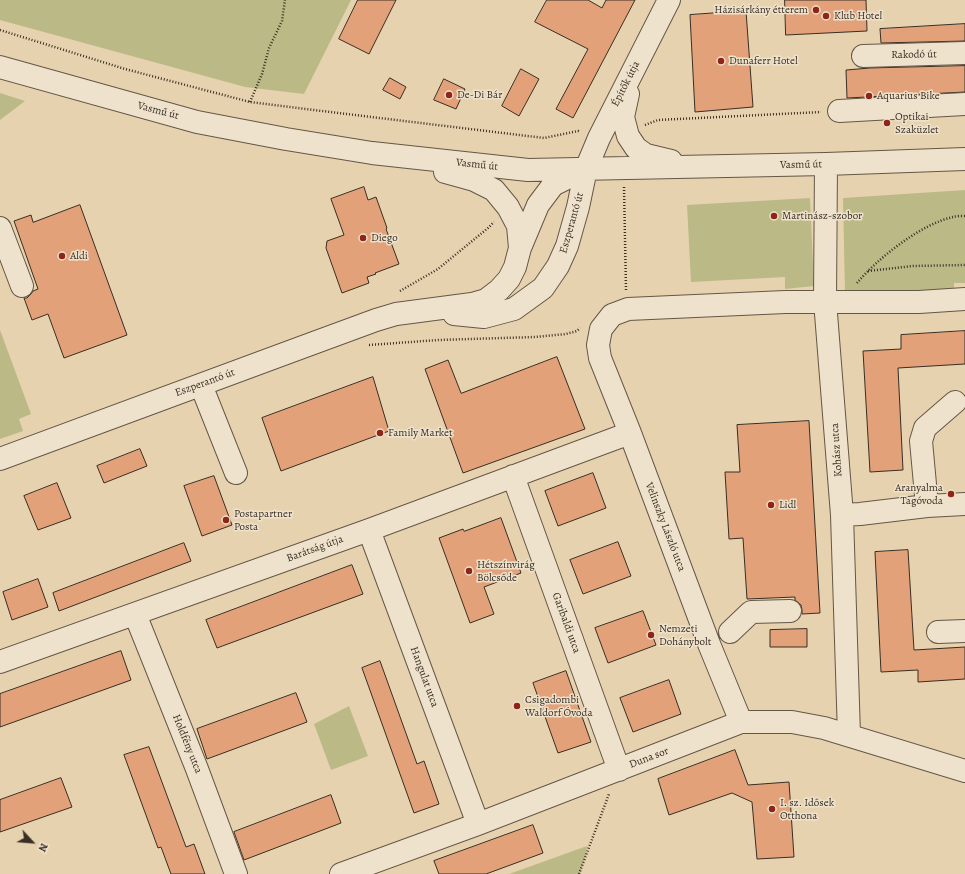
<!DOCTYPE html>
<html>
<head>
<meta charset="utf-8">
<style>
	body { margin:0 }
	#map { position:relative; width:965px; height:874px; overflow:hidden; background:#e7d2b0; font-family:Alegreya,serif }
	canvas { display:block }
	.north { position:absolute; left:12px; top:822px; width:40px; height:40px; -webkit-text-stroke:3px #efe2cc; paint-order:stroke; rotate:116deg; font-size:11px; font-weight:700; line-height:16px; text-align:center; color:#382e23 }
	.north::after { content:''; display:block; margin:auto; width:14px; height:18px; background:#382e23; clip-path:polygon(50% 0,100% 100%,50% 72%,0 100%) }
</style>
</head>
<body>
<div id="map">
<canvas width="965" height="874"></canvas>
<div class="north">N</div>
</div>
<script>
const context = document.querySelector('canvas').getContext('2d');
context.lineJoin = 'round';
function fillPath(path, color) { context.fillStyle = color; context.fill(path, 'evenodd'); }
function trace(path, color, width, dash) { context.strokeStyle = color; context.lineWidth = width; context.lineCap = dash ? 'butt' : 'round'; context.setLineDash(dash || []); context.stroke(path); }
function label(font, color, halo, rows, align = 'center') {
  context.font = font + ' Alegreya,serif'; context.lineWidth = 3; context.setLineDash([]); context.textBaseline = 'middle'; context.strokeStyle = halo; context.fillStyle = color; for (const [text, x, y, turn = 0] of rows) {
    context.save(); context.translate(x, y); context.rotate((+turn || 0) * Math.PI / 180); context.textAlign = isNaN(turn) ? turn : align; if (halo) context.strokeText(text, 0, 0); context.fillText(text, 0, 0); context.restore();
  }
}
const green = new Path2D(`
	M0,0H351L304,94L245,87L0,20Z
	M0,93L25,101L0,120Z
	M965,190V283H954V294H845L843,198Z
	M810,198L814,286L785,289V277L691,282L687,205Z
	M0,330L31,414L19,419L23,431L0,439Z
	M349,706L368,756L331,770L314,724Z
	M587,846L586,855L580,874H509Z`);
const building = new Path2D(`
	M358,0H396L369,54L339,39Z
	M547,0H588L602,8L606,0H635L573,118L556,109L588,49L535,22Z
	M785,0H866L867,31L786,35Z
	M746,11L753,107L695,112L690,15Z
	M965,24V41L881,43L880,29Z
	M965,66V92L847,98L846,70L870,68Z
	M521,69L539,79L519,116L502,106Z
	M390,78L406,87L400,99L383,90Z
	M444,79L465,89L456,109L434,100Z
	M364,187L368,200L376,197L387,228L386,229L399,264L375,273L376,274L367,277L369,283L342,293L326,248L327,241L344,235L331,199Z
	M80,205L127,335L64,358L48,314L32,320L24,298H27L31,294L33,291L38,289L14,221L31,215L33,222Z
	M965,331V364L898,368L903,470L870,472L863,351L901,349V335Z
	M557,357L585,429L463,473L425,369L448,360L461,393Z
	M373,377L389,431L281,471L262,418Z
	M809,421L820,613L802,614V610L801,605L795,600V597L747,599L743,538L729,539L725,472H740L737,425Z
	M140,449L147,466L104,483L97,466Z
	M593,473L606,508L558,526L545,491Z
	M214,476L232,525L202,536L184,486Z
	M57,483L71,518L38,530L24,496Z
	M501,518L521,573L484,587L494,614L470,623L439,538L463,529L464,531Z
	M618,542L631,576L583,594L570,560Z
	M184,543L191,561L59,611L53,593Z
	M908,550L914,650L965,647V679L918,682V670L881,672L875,552Z
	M352,565L363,594L217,648L206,620Z
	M38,579L48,607L12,620L3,592Z
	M643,611L656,645L608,663L595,628Z
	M807,629V647H770V630Z
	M121,651L131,680L0,727V694Z
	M380,661L417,764L424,761L439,804L414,813L362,668Z
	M566,671L591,742L558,753L533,683Z
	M669,680L681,714L633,732L620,698Z
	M296,693L307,722L207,759L197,729Z
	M149,747L186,847L194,844L205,874H171L161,847L158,848L124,755Z
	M735,750L748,785L789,782L794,857L757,859L752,802L732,793L669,815L658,779Z
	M61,778L72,807L0,832V800Z
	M331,795L341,823L244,860L234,832Z
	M533,825L543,853L486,874H439L434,861Z`);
const path = new Path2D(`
	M0,30L125,69L250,102L314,110L544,138L578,131L580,132
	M250,102L262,74L269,48L282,21L285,0
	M645,125L658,120L821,112
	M624,187L626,290
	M868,271L913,266L965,265
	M857,283C878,258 921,224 953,217C956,216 961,216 965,216
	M400,291L438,269L488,228L494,222
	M369,345L438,340L535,337L566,334L577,331L580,328
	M579,874L609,794`);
const minor = new Path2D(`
	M863,56L965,53
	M0,67L197,122L286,139L372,153L528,170L826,164L965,159
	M628,94L623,117L628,136L636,148L646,155L671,161
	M839,111L965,104
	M826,164L825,301L842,515L849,735
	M445,172L474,180L494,190L508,207L518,226L520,248
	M0,228L22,286
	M454,314L484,317L514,309L543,288L558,266L567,246L578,207L586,169L599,138L669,0
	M201,385L236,473
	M0,459L300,348L376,320L396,314L472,304L486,300L499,290L509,279L515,267L520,248L538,205L553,185L579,172
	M513,476L619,770
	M927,506L921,441L925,428L955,402
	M842,515L860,514L927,506L965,504
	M369,530L478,824
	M135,614L197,769L236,874
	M730,632L751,612L790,611
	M938,632L965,631
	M0,662L369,530L630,433
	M741,722L709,644L630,433L600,358L598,345L601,329L612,315L628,309L785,302H919L965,299
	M341,874L478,824L741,722H792L824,728L965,771`);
const markers = [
	[816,10,4,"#8f2418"],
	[826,16,4,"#8f2418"],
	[721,61,4,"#8f2418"],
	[449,95,4,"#8f2418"],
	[869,96,4,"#8f2418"],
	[887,123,4,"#8f2418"],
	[774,216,4,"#8f2418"],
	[363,238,4,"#8f2418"],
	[62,256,4,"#8f2418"],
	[380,433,4,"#8f2418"],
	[951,494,4,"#8f2418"],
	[771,505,4,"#8f2418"],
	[226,520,4,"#8f2418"],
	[469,571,4,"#8f2418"],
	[651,635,4,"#8f2418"],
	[517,706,4,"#8f2418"],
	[772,809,4,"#8f2418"]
];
const poiNames = [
	["Házisárkány étterem",808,10,"right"],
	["Klub Hotel",834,16],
	["Dunaferr Hotel",729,61],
	["De-Di Bár",457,95],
	["Aquarius Bike",877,96],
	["Optikai",895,117],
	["Szaküzlet",895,130],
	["Martinász-szobor",782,216],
	["Diego",371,238],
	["Aldi",70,256],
	["Family Market",388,433],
	["Aranyalma",943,488,"right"],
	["Tagóvoda",943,501,"right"],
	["Lidl",779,505],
	["Postapartner",234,514],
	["Posta",234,527],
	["Hétszínvirág",477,565],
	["Bölcsőde",477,578],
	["Nemzeti",659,629],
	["Dohánybolt",659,642],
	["Csigadombi",525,700],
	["Waldorf Óvoda",525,713],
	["I. sz. Idősek",780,803],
	["Otthona",780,816]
];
const streetNames = [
	["Rakodó út",914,55,-1],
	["Építők útja",626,84,-63],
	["Vasmű út",158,111,15],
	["Vasmű út",477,165,6],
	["Vasmű út",801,165,-1],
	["Eszperantó út",572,223,-74],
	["Eszperantó út",205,383,-20],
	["Kohász utca",837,450,-94],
	["Velinszky László utca",665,527,69],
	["Barátság útja",315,549,-20],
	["Garibaldi utca",566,623,70],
	["Hangulat utca",424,677,70],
	["Holdfény utca",187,744,68],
	["Duna sor",649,758,-21]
];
fillPath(green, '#bbba87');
fillPath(building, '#e2a179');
trace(building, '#382e23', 1);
trace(minor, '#645746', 24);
trace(path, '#382e23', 2.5, [1, 2]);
trace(minor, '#efe2cc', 22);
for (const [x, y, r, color] of markers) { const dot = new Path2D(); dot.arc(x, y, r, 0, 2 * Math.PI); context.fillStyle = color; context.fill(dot); trace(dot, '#efe2cc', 1.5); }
label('11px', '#382e23', '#efe2cc', poiNames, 'left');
label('11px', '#382e23', '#efe2cc', streetNames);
</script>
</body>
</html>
